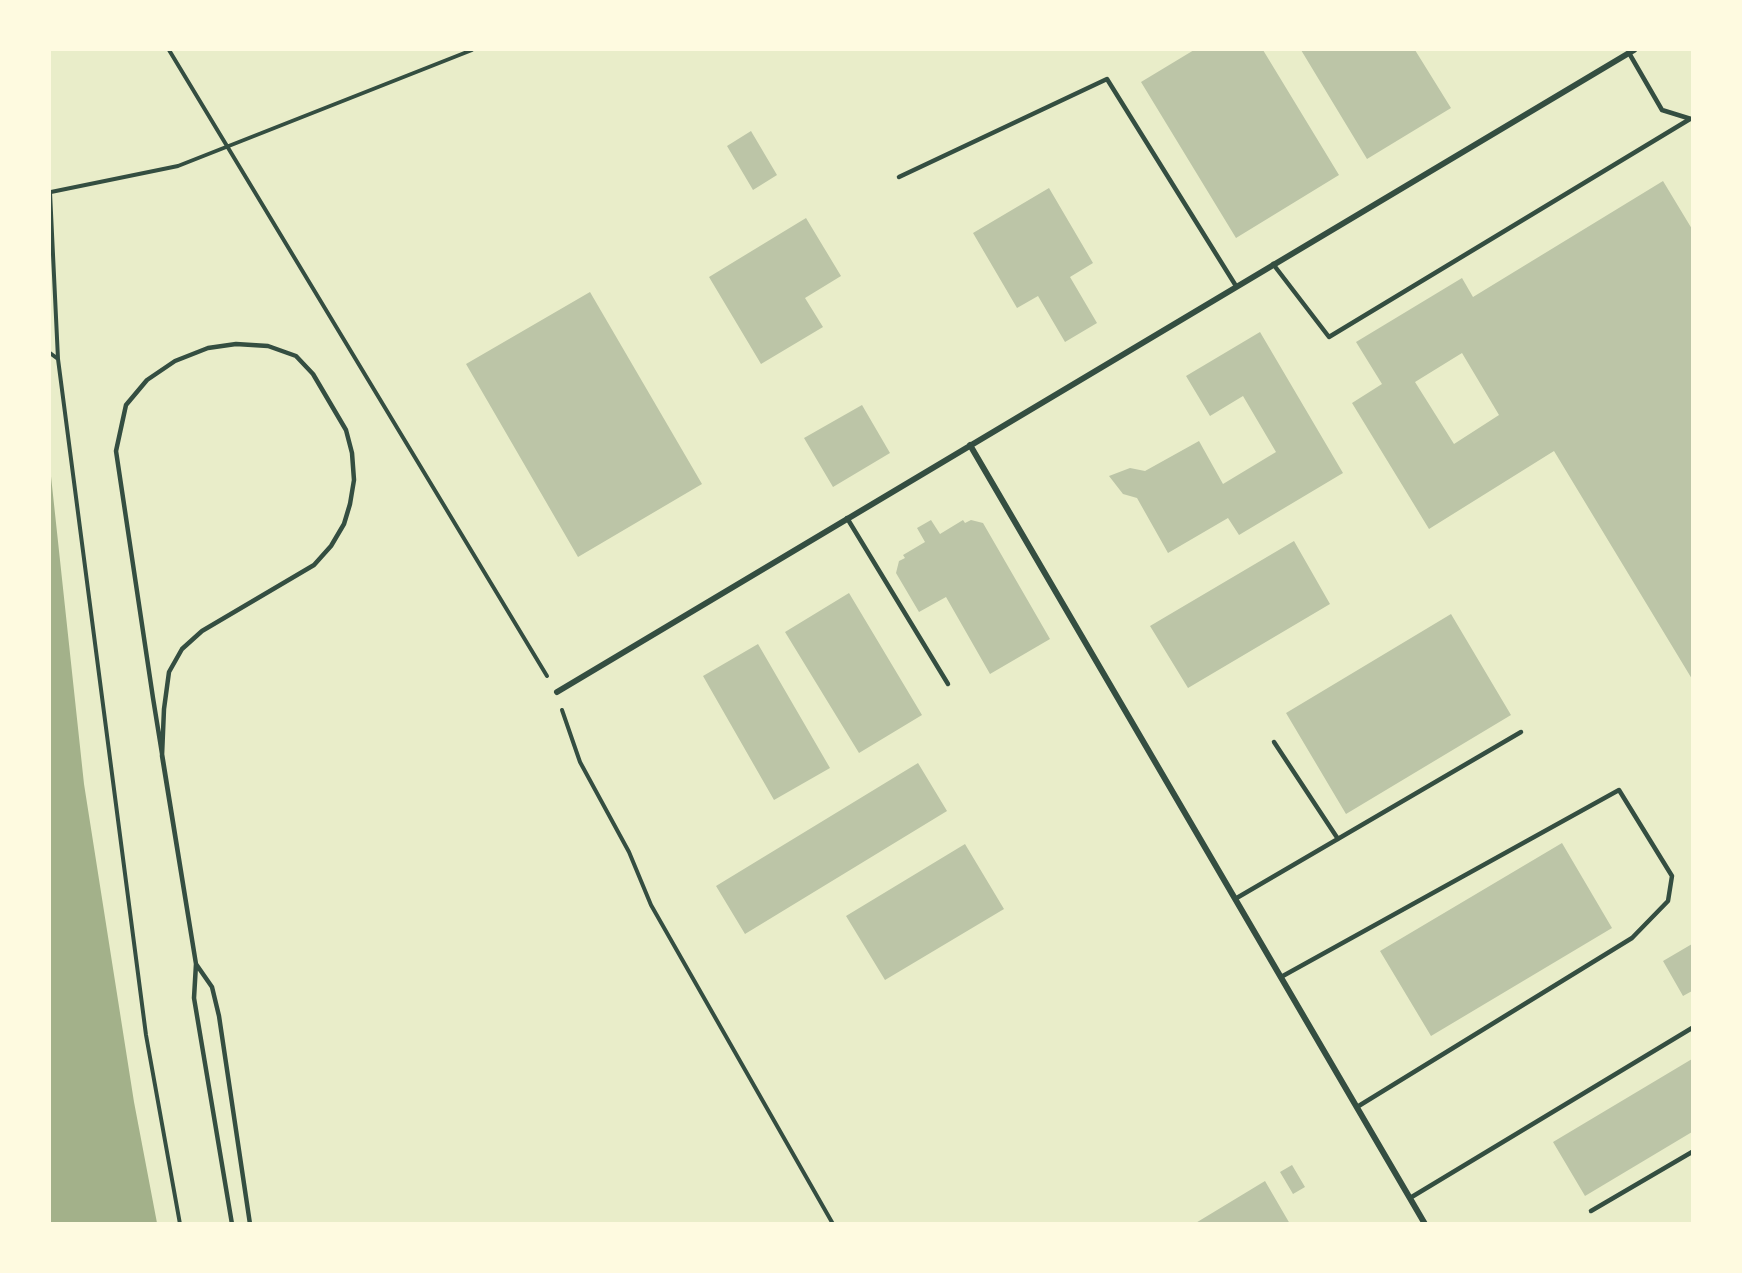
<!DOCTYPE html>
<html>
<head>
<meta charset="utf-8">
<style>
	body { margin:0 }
	#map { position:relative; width:1742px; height:1273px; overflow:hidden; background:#e9edc9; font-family:Literata,serif }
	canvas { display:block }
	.frame { position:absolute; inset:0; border:51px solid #fefae0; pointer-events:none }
</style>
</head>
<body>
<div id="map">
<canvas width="1742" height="1273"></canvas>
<div class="frame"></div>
</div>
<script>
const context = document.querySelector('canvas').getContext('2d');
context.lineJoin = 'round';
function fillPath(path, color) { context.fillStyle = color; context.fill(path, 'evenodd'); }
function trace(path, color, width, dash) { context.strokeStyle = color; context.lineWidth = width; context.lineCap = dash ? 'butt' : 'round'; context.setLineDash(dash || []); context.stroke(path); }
const water = new Path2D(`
	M50,467L84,784L134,1102L157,1223H50Z`);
const building = new Path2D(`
	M1194,50H1263L1339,175L1236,238L1141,82Z
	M1301,50H1415L1451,108L1367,159Z
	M751,131L777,175L753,190L727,146Z
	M1663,181L1692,229V679L1554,451L1429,529L1352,403L1382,384L1356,342L1462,278L1473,297ZM1462,353L1499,415L1454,444L1415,382Z
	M1049,188L1093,263L1070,277L1097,323L1065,342L1038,296L1017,308L973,233Z
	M806,218L841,276L805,298L823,327L761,364L709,277Z
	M590,292L702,484L578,557L466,364Z
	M1260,332L1343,473L1239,535L1228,518L1168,553L1137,498L1123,494L1109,476L1130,468L1145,471L1199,441L1223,484L1276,452L1243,396L1210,416L1186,376Z
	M862,405L890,453L833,487L804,438Z
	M931,520L940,534L963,520L965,523L971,520L983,523L1050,639L990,674L946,597L919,612L896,573L899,561L905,558L903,555L925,542L917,528Z
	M1294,541L1330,604L1188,688L1150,626Z
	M849,593L922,715L859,753L785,632Z
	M1451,614L1511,715L1346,814L1286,713Z
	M758,644L830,768L774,800L703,676Z
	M918,763L947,811L745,934L716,886Z
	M1562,843L1612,928L1431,1036L1380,951Z
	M965,844L1004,909L885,980L846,916Z
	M1692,944V991L1683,996L1663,961Z
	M1692,1059V1132L1585,1196L1553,1142Z
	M1292,1165L1305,1187L1293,1194L1280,1172Z
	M1265,1181L1290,1224H1194Z`);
const path = new Path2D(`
	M169,50L547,676
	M50,192L58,359L146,1035L180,1224
	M51,192L178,166L472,50
	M50,353L58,359
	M562,710L580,762L629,852L651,905L833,1224`);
const service = new Path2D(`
	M1629,53L1662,110L1691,119
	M899,177L1107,79L1236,286
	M1273,264L1329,337L1690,119
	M847,518L948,684
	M1274,742L1338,839
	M1235,899L1521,732
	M1281,977L1619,790L1672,876L1668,901L1632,938L1357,1107
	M1410,1198L1692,1028
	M1591,1211L1692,1152
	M232,1224L194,998L196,964L162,756L164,709L169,672L182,649L202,631L314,565L331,546L344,524L350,504L354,480L352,453L346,430L313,374L296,356L268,346L236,344L208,348L175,361L147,380L126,405L116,451L153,698L196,964L212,987L219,1016L250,1224`);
const minor = new Path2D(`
	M970,445L1425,1224
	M557,692L1634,50`);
fillPath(water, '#a3b18a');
fillPath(building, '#bcc5a7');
trace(path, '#344e41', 4);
trace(service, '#344e41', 4.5);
trace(minor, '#344e41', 6);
</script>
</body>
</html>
